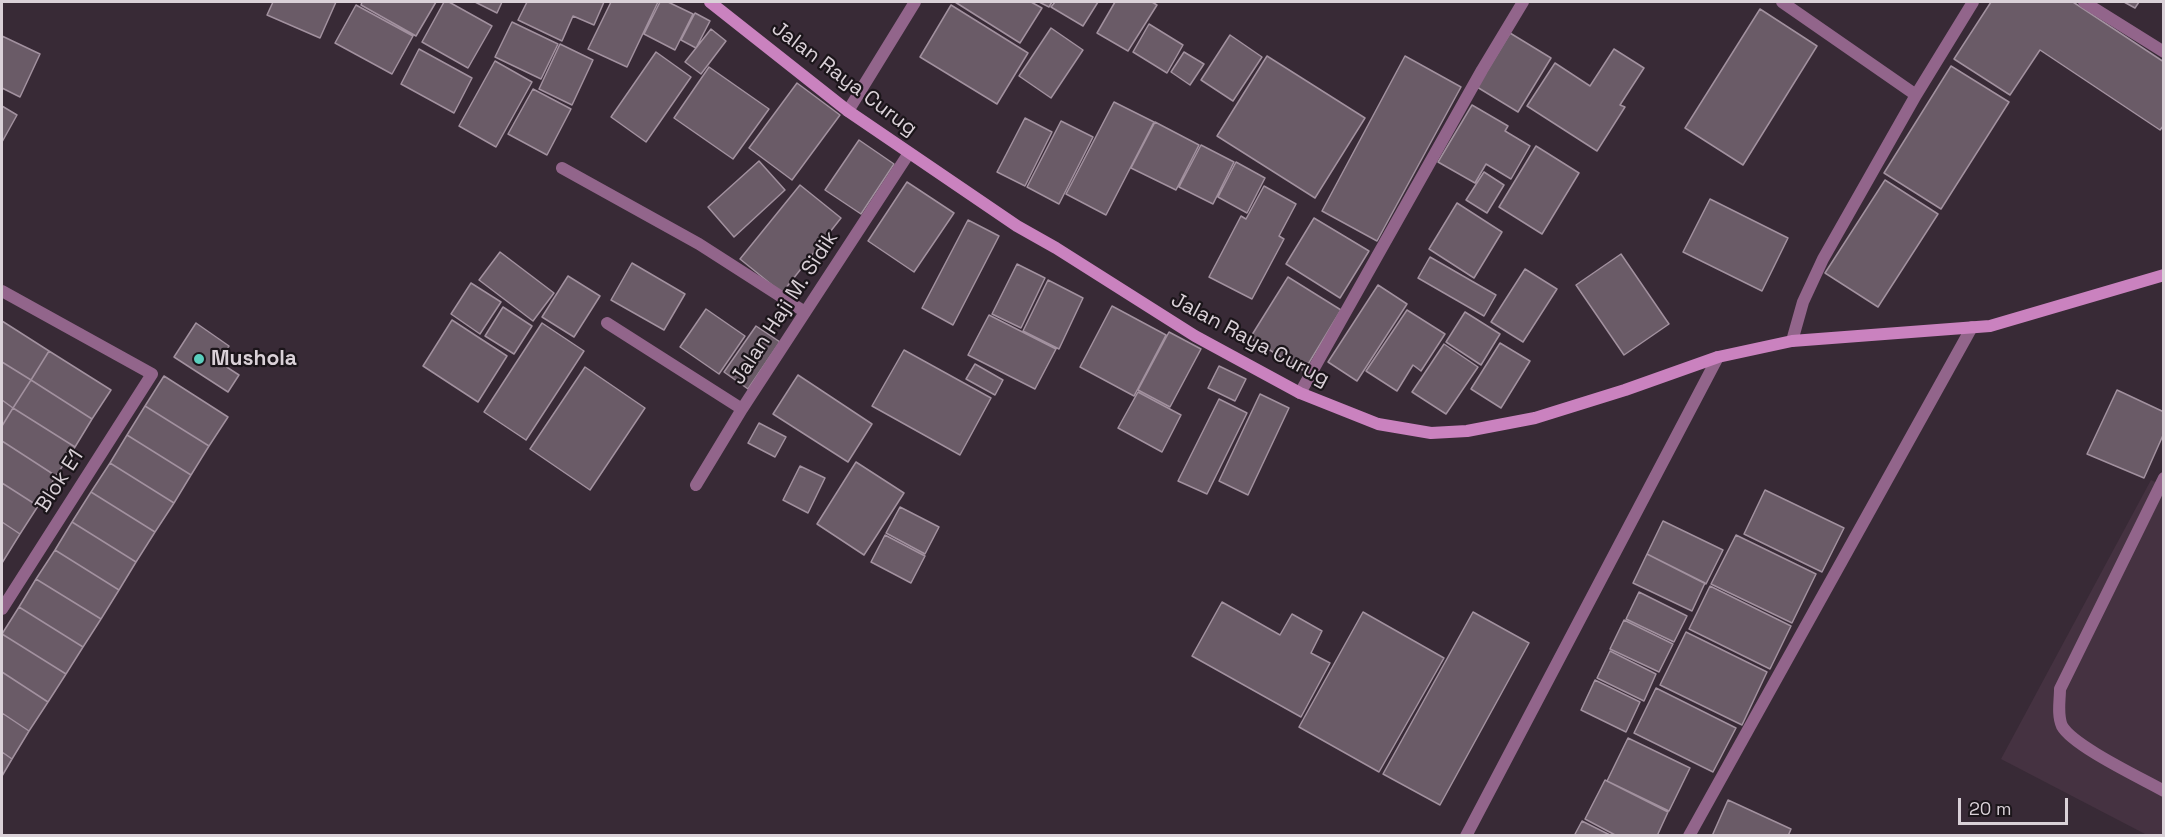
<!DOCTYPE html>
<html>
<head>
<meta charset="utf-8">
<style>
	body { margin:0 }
	#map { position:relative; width:2165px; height:837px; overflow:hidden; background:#382a36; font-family:"Space Grotesk",sans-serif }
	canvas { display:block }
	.frame { position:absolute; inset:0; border:3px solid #dad1d8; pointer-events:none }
	.scale { position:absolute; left:1958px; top:798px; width:110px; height:27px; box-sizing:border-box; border:3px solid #dad1d8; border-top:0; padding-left:8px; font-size:18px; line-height:21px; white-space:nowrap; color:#dad1d8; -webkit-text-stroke:4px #1b151a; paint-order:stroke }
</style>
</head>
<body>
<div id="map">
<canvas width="2165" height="837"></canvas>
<div class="frame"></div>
<div class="scale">20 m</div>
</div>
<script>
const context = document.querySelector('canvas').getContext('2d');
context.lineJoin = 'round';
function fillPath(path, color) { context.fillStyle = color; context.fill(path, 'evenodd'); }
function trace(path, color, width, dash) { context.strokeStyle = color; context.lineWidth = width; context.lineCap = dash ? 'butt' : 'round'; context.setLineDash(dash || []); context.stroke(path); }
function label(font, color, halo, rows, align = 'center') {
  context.font = font + ' "Space Grotesk",sans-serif'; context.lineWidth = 4.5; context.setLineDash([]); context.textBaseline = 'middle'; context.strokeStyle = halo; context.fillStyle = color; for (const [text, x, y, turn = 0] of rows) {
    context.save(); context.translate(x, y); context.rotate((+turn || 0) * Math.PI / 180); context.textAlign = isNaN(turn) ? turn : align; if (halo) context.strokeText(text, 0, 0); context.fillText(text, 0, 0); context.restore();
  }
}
const built = new Path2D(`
	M2151,480L2163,486V835H2147L2001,759Z`);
const building = new Path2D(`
	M273,2H336L320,38L267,15Z
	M362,2H436L416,36L361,5Z
	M444,2H449L492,26L468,68L422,42Z
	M475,2H502L497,13Z
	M527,2H604L594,25L573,16L562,41L518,20Z
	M611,2H658L627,67L588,49Z
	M660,2H668L693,14L675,50L644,34Z
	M955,2H1031L1042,8L1020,43Z
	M1039,2H1052L1049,7Z
	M1055,2H1098L1083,26L1051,7Z
	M1115,2H1152L1157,5L1128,51L1097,33Z
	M1991,2H2073L2164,62V125L2160,130L2040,50L2010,95L1954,59Z
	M2124,2H2139L2135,8Z
	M356,5L413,36L392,74L335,43Z
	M951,5L1028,53L997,104L920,57Z
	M1760,9L1817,46L1743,165L1685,128Z
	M695,13L710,21L696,48L681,40Z
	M512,22L558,44L541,79L495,57Z
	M1149,24L1183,45L1167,73L1133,52Z
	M1051,28L1083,50L1051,98L1019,76Z
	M711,29L726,41L701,74L685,62Z
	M1510,33L1551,58L1518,112L1477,87Z
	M1230,35L1262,57L1233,101L1201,80Z
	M2,36L40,54L20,97L2,88Z
	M560,44L593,60L572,105L539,89Z
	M419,49L472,78L454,113L401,84Z
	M1614,49L1644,68L1620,105L1625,107L1597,151L1527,106L1555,63L1590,86Z
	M656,52L691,77L646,142L611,117Z
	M1184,52L1204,64L1190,85L1171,72Z
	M1267,56L1365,118L1315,198L1217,136Z
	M1405,56L1461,87L1377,241L1322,211Z
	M495,61L532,82L496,147L459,126Z
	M1951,66L2009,102L1941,209L1884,173Z
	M709,67L769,109L733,159L674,118Z
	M797,83L840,115L792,180L749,148Z
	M533,89L571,109L547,155L508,134Z
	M1114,102L1154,122L1106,215L1066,194Z
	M1472,105L1508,126L1505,131L1530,146L1511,179L1486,164L1475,183L1438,162Z
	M2,106L17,115L2,142Z
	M1025,118L1052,132L1025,186L997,172Z
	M1061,121L1093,137L1059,204L1027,187Z
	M1155,122L1199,145L1176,190L1131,168Z
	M859,140L894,164L861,214L825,190Z
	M1201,145L1234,162L1213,204L1179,187Z
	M1536,146L1579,173L1542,234L1499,207Z
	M759,161L785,190L734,237L708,207Z
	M1236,162L1265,178L1247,213L1218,197Z
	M1484,172L1504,185L1487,213L1466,200Z
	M1885,180L1938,214L1878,307L1825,273Z
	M907,182L954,213L914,272L868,241Z
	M800,185L841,218L782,293L740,259Z
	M1264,186L1296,204L1279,236L1284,239L1252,299L1209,277L1241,216L1246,219Z
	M1710,199L1788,238L1762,291L1683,252Z
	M1457,203L1502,232L1474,278L1429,249Z
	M1314,218L1369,251L1340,298L1286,264Z
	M968,220L999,236L953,325L922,308Z
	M500,252L554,293L533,321L479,280Z
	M1621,254L1669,324L1624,355L1576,285Z
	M1430,257L1496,295L1484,316L1418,278Z
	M632,263L685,294L664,330L611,300Z
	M1017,264L1045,278L1021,328L992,314Z
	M1525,269L1557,289L1523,342L1491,322Z
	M568,276L600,296L574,337L542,317Z
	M1288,277L1341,310L1304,371L1250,338Z
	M1048,280L1083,298L1059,349L1023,331Z
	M471,283L501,302L480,334L451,314Z
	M1378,285L1407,304L1357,381L1328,362Z
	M1112,306L1166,335L1134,396L1080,367Z
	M503,307L532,326L514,354L485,336Z
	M706,309L745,336L719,374L680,347Z
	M1407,310L1445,334L1421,371L1413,365L1397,391L1366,371Z
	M1465,312L1500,334L1481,365L1446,342Z
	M989,315L1056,349L1035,389L968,355Z
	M452,320L507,356L478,402L423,366Z
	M2,321L49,351L31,380L2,362Z
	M196,323L229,346L219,362L239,375L228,392L174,357Z
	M542,323L584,351L526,440L484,412Z
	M756,326L780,342L748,389L724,372Z
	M1169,332L1201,349L1170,407L1138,390Z
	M1500,343L1530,361L1501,408L1471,389Z
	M1444,344L1478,367L1446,414L1412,392Z
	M904,350L991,398L960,455L872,406Z
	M49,351L111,390L92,419L31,380Z
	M2,362L31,380L13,408L2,400Z
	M975,364L1003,380L995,395L966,379Z
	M1219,366L1246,379L1235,401L1208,388Z
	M585,367L645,408L590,490L530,449Z
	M798,375L872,424L848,462L773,414Z
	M164,376L228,417L209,446L145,406Z
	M31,380L92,419L75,447L13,408Z
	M2117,390L2164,412V433L2144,478L2087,454Z
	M1138,392L1181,415L1162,452L1118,428Z
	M1260,394L1289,408L1248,495L1219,481Z
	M1219,399L1247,413L1207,494L1178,481Z
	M2,400L13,408L2,426Z
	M145,406L209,446L191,475L127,435Z
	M13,408L75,447L56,476L2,441V426Z
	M759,423L786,437L775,457L748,443Z
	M127,435L191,475L174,503L110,463Z
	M2,441L56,476L38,506L2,483Z
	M856,462L904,493L864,555L817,524Z
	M110,463L174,503L155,532L91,492Z
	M800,466L825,478L808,513L783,500Z
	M2,483L38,506L20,534L2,522Z
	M1765,490L1844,528L1822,572L1744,534Z
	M91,492L155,532L136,562L72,522Z
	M900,507L939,527L925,554L886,533Z
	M1663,521L1723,550L1706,584L1647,554Z
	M2,522L20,534L2,563Z
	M72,522L136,562L119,590L55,550Z
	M885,535L925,556L911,583L871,562Z
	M1736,535L1816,574L1792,623L1711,584Z
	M55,550L119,590L101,619L36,579Z
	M1647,554L1705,583L1692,611L1633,583Z
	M36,579L101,619L83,647L19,607Z
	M1710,586L1791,626L1770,669L1689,629Z
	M1639,592L1687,616L1674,642L1626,619Z
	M1222,602L1280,635L1292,614L1322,631L1311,653L1330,663L1301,717L1192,656Z
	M19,607L83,647L66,674L2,634Z
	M1363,612L1444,658L1379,772L1299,727Z
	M1473,612L1529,643L1440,805L1383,774Z
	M1624,620L1673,644L1659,672L1610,649Z
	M1686,632L1767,672L1742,725L1660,685Z
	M2,634L66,674L48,702L2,672Z
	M1610,651L1656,674L1644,701L1597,678Z
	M2,672L48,702L29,731L2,713Z
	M1595,680L1640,702L1626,732L1581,710Z
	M1656,688L1736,728L1713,772L1634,733Z
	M2,713L29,731L12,759L2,752Z
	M1628,738L1690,768L1669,811L1607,781Z
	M2,752L12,759L2,776Z
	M1605,780L1668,812L1657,836H1617L1585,819Z
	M1728,800L1791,829L1788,836H1712Z
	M1582,821L1612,836H1574Z`);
const street = new Path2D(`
	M1782,2L1916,95
	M2084,2L2164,52
	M848,111L915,2
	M562,168L699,244L805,312
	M2,291L152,374L2,609
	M607,323L742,409
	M1792,341L1803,302L1823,259L1916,95L1973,2
	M1300,393L1482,70L1523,2
	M2164,478L2060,689C2060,700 2057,715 2062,726C2073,746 2141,778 2164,791
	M696,485L742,409L909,153
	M1466,836L1718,357
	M1689,836L1972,327`);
const secondary = new Path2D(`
	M710,2L848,111L1017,226L1056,248L1195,336L1300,393L1378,424L1431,433L1467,431L1535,418L1625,390L1718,357L1792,341L1990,326L2164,275`);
const markers = [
	[199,359,6,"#5acebd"]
];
const streetNames = [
	["Jalan Raya Curug",844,79,37],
	["Jalan Haji M. Sidik",785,308,-57],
	["Jalan Raya Curug",1250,340,28],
	["Blok E1",60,481,-57]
];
const poiNames = [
	["Mushola",211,359]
];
fillPath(built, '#453241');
fillPath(building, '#6a5b67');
trace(building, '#a2919f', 1.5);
trace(street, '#92658b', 12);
trace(secondary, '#ca82bf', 12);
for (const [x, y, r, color] of markers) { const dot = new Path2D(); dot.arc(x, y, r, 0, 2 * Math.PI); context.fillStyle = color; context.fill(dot); trace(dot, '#1b151a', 2); }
label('21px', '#dad1d8', '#1b151a', streetNames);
label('bold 21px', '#dad1d8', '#1b151a', poiNames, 'left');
</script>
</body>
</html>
